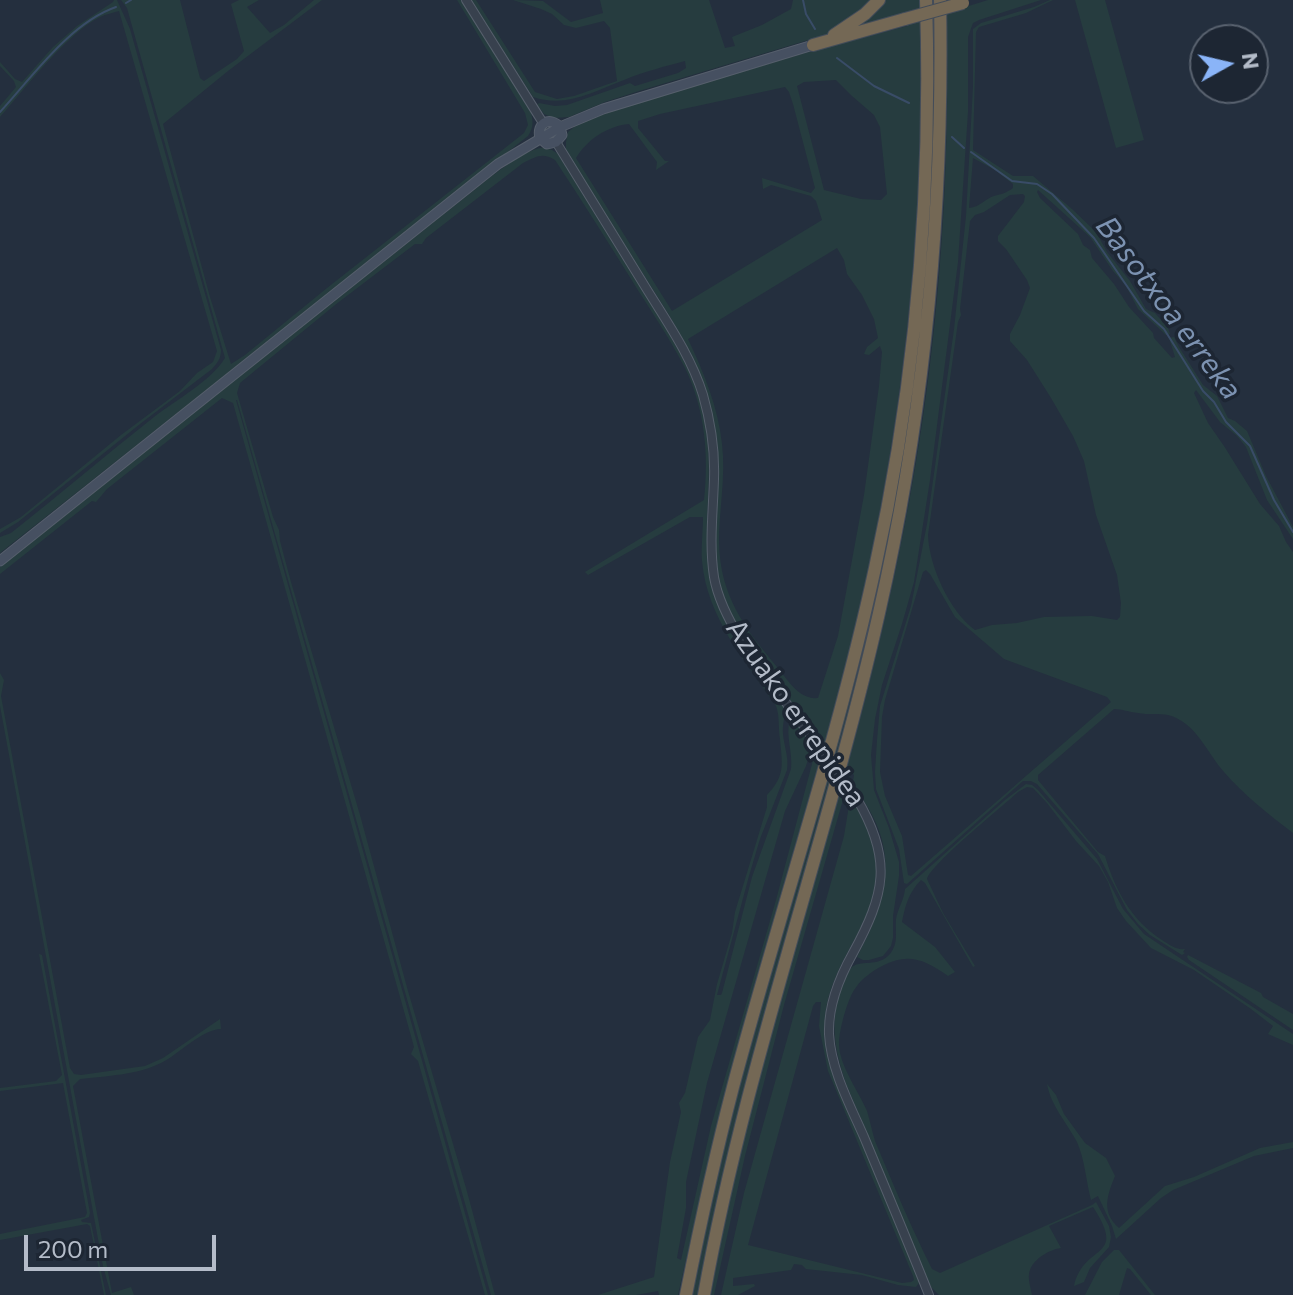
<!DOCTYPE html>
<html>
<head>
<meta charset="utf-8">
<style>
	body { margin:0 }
	#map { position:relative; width:1293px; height:1295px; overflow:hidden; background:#242f3e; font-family:Commissioner,sans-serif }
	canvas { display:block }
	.north { position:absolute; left:1189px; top:24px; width:80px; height:80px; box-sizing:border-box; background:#1d2633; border:2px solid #59626f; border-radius:50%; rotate:82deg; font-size:22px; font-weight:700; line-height:32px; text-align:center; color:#b4bcc9 }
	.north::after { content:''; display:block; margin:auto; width:28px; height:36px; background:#8ab4f8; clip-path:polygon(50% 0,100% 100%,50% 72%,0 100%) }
	.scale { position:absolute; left:24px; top:1235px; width:192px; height:36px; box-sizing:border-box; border:4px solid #b4bcc9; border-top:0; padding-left:10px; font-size:24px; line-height:28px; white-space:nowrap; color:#b4bcc9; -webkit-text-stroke:6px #1d2633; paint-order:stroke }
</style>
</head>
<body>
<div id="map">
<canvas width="1293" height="1295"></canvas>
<div class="north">N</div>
<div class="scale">200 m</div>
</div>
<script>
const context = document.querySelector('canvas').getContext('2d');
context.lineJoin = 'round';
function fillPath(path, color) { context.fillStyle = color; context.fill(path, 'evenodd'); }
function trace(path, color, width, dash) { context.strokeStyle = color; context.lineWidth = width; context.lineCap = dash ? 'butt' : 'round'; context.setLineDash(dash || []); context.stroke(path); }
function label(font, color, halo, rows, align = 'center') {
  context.font = font + ' Commissioner,sans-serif'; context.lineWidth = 7; context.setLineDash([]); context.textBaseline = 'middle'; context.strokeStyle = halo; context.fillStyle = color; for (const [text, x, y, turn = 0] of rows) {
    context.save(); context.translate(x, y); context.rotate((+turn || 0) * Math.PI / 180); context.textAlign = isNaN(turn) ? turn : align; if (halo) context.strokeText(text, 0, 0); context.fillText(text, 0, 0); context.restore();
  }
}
const green = new Path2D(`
	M114,0H117L130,29L221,350C221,358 218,362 212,369L140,424L18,522L0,533V529L21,517L121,435L180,391L197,373L213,362L217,351L119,11C113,13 106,14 100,17C67,33 25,89 0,117V106L16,87L14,81L0,66V62L15,79L22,82L53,47L77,26L113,2Z
	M121,0H180L200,78L204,81L237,59L244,51L231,4L239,0H259L247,7L270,33L284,25L314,0H322L228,71L163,124L210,297L231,364L245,355L327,288L524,133L528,125L525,113L457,0H461L531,112C533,121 534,127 528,136L0,553V537L11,533C59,495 106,455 154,417C176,400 211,381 225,358L127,8Z
	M471,0H476L535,92L557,99L574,96L617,81L610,28L604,21L576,28L564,25L552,14L541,9L513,0L543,1L571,22L603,13L600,0H709L725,48L735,46L732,37L762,25L791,9L793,0H873L842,26L825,35L639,91L605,102L569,117L553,118L544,114L537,105L539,103L555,106L567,105L630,83L635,86L678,73L686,68L685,61C666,66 643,72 624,80C593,92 566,108 533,97Z
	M882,0H920C926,193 908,386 867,575C836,718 790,857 751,998C723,1096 701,1195 678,1295H659L658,1291L636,1295H598L654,1277L670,1162L681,1112L679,1103L685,1093L698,1037L710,1020L717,984L732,933L735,912L767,807V795C786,775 782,764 780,739C778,727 780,717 776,706C745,660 707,618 702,561C701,546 703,531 703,517H690L588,575L585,572L704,500C709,456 705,409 685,368C669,337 649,308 631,279C606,239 581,199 555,160C542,152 536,157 523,163L426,238L422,244H415L335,305L240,383L237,393L273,517L279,530L280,541L291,582L360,815L408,991L466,1188L495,1295H491L237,400H236L488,1295H485L418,1061L411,1054L414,1047L411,1036L233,403L222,398L107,489L96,502L92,501L0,574V567L488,179C500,170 531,145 546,148C551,149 554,151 558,154C586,199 613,244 641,288C663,324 688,360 700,401C718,459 702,512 709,570C716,623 753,664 784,706C786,716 782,724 783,734C784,746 789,757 787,770L760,839L749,876L717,995H721L722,993L752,877L791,769C793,751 785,736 790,719L793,718L812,747L806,766L785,811L707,1083L686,1182V1208L677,1258L681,1260L711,1126L776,900L812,764L817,733C783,691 723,623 717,569C711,514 725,464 710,406C698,359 671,318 645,277C621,240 598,202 574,165L566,151V142L568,132L578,124L628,105L805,53L907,26L905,15L846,33ZM836,80L852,96L874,115L880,127L887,194L881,200L861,199L824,190L797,86L804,82ZM785,87L789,92L793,104L815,188L811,193L762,178L763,189L771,185L811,196L816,201L822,220L672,311L576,158C587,140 607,126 629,124L657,162L656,170L669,161H665L638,128V121L660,114ZM837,248L844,260L847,274L862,295L874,319L878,338L867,347L864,354L869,355L880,346L882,352L879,386L864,495L838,636L818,698C799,700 788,680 777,667C744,627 720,596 719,542C719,509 726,477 722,444C718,407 704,373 688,339Z
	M930,0H935L937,61L931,247L905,462L867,644L700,1295H691L720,1154L755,1020L826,779L915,355Z
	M946,0H960L959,9L988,0H1041L979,20L973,23L968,37V112L958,262L930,480L914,582L902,624L882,685L875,719L871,755L874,790L889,828L899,862V876L893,916V938L891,946L883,956L869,960H863L857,957C888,899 901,850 858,793L854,805C863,813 867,825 871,837C895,915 829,951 825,1021C823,1061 843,1100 859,1136C873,1170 887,1204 901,1238C907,1252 916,1267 919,1283L916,1287L898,1285L862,1275L806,1269L802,1265L794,1264L791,1270L733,1278V1286L754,1284L755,1286L738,1295H721L744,1193L844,836L854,775L851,772L784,1005L745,1156L714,1295H711C754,1048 845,813 896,568C936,382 952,190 946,0ZM816,1002H821L819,1026L828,1071L913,1276L914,1280L911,1282L902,1283L748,1245L813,1006Z
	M1050,0H1053L1026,13L979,27L976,32L973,150L1013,176H1033L1072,209L1096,232L1107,252L1130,281L1146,309L1155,313L1168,328L1170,334L1166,335L1138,309L1126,286L1113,271L1090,237L1038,190L1037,192L1040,198L1078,234L1083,245L1090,250L1092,258L1114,284L1129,307L1153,333L1154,338L1172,358L1175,357L1169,338L1174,337L1179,347L1203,385L1217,396L1228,418L1235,421L1247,431L1266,476L1293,527V539L1267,500L1246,447L1237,436L1220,422L1196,390L1194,393L1208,423L1224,446L1260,504L1279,526L1286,542L1293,552V833C1269,815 1243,794 1224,772C1207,753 1196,722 1168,715C1159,713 1148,715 1138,713C1129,712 1122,709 1114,709L1038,775V780L1098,852L1105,856C1115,890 1132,921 1162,940C1170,945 1176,950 1185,949L1183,952L1185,953L1182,955L1150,935L1138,924L1127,910L1098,854L1037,784L1031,781H1023L907,884L904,883L899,849L876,789L875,772L877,740L880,706L911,606L927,524L954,329L966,216L973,86V29L981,23L1034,7ZM973,158L995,170L1013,184V188C1006,193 1002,194 994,196C985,199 980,207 969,208ZM1023,194L1025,196L1024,202L998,236V241L1006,249L1027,280L1030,288L1020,315L1010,334V341L1027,360L1051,398L1073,436L1084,461L1096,515L1117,575L1121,603L1120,617L1117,620L1092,616L1044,617L1017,623L992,625L975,630C950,612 929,566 928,535L958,322L961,315L960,309L970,221L975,215L984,212L1010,195ZM926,570L930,574L955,617L1004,659L1107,697L1111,702L911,876L908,875L902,836L885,796L880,772L882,717L885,700L923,572Z
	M1075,0H1105L1144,140L1116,148Z
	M0,673L4,680L1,696L70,1068L74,1074L81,1075L145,1066L163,1058L220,1019L221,1029C202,1029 178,1055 161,1063C137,1075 106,1076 80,1079L73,1086L112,1293L131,1287L134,1295H111L103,1266L0,706Z
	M1026,784L1032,785L1038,790L1097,859L1123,909L1144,934L1293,1034V1045L1268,1034L1273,1026L1251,1009L1194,970L1151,948L1126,921L1117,908L1108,882L1099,866L1076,841L1047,803L1033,788L1027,787L1018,792C1002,807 931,864 927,879L943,913L975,966L973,967L925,883L921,880C909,892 905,906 902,922L935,947L955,972L948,976C921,957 905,952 875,970C869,974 861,980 857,986C848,996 839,1030 839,1044C839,1065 859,1092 867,1111C870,1121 872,1131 875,1141C893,1184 911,1227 932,1269L940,1273L1092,1205L1096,1202L1109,1226L1111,1237L1109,1247L1090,1268L1084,1282L1074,1286C1084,1242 1128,1261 1093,1207L1049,1226L1061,1248C1048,1250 1031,1260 1029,1274C1028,1280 1031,1289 1032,1295H939L931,1287L847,1086C835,1052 828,1020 843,985C845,980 847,972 851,968C859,959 878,968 890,954C899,943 895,931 896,919C898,908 904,900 905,889L1005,800Z
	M39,954L42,955L90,1213L89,1217L81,1220L82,1222L91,1223L106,1295H104L90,1226L87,1224L0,1240V1234L85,1217L87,1213L63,1083L0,1091V1088L56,1081L62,1075Z
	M1188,955L1261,993L1263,997L1293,1014V1030L1189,960L1187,957Z
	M1047,1084L1056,1095L1064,1114L1085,1143L1106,1158L1115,1176C1107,1196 1101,1212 1119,1228L1165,1186L1194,1177L1260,1148L1293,1142V1148L1254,1156L1173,1190L1161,1198L1116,1239L1112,1226L1098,1196L1091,1200C1086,1181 1085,1160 1077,1142C1067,1123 1051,1106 1047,1084Z
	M1114,1250H1119L1155,1295H1151L1130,1269L1127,1268L1119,1295H1085L1102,1262Z`);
const stream = new Path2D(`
	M803,0L806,14L815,29
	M126,3L131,0
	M837,58L874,86L909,103
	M0,112C33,76 70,23 116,7
	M952,137L964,148
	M971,152L1012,181L1037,184L1052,194L1094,238L1144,311L1164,329L1203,391L1214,402L1226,422L1250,446L1274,500L1293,532`);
const tertiary = new Path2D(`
	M466,0L543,123
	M556,142C586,191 616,239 646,288C667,322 691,356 703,395C711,423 715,451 714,479C713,512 709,544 714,577C723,629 777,689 808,732
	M857,799C893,860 885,894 853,953C839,978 828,1005 829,1034C831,1070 850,1105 864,1137C886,1190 908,1242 929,1295`);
const secondary = new Path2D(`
	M540,138L547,144L556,142L562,135L560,127
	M540,138C536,123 550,116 560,127
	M0,561L498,164L560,127L603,109L813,45`);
const motorway = new Path2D(`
	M834,35L865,14L879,0
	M813,45L905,19
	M686,1295C700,1225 715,1156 733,1087C779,914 837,744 875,568C916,383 932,190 926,0
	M704,1295C746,1063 827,842 879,613C925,411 944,207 940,0`);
const tertiaryBridge = new Path2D(`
	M808,732L857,799`);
const motorwayBridge = new Path2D(`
	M905,19L963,3`);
const streetNames = [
	["Azuako errepidea",796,713,55]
];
const waterNames = [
	["Basotxoa erreka",1169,308,53]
];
fillPath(green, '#263c3f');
trace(stream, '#394c67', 2);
trace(tertiary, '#565f6c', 10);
trace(secondary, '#565f6c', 11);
trace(motorway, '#434c59', 14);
trace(tertiary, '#38414e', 8);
trace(secondary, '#465061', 9);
trace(motorway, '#746855', 12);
trace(tertiaryBridge, '#565f6c', 10, []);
trace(motorwayBridge, '#434c59', 14, []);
trace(tertiaryBridge, '#38414e', 8);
trace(motorwayBridge, '#746855', 12);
label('28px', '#b4bcc9', '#1d2633', streetNames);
label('italic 30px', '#7c92b1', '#1d2633', waterNames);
</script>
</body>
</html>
